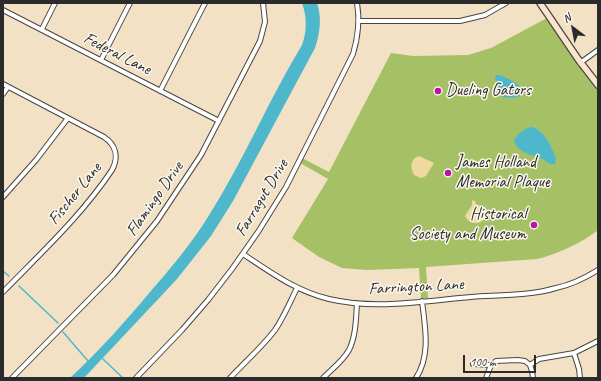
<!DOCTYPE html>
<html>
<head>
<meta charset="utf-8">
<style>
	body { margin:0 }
	#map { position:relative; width:601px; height:381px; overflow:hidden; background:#f2e1c4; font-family:Caveat,sans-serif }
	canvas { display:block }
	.frame { position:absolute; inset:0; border:4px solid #2b2b2b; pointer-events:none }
	.north { position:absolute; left:553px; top:8px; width:40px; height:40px; -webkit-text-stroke:3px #fbf7ec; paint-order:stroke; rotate:328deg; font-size:11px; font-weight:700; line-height:16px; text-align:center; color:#2b2b2b }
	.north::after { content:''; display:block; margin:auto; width:14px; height:18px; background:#2b2b2b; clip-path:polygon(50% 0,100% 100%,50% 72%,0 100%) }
	.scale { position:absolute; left:463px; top:355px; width:73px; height:18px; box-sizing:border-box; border:2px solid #2b2b2b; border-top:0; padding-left:5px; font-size:12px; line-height:14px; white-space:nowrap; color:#2b2b2b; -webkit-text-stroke:3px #fbf7ec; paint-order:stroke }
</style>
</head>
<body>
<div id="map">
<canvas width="601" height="381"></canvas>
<div class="frame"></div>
<div class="north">N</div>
<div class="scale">100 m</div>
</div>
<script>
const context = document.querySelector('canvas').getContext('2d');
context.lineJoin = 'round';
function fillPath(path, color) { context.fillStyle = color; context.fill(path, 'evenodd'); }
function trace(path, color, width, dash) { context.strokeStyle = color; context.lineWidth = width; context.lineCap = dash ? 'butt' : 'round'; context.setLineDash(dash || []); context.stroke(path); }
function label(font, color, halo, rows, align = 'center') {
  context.font = font + ' Caveat,sans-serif'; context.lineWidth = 3; context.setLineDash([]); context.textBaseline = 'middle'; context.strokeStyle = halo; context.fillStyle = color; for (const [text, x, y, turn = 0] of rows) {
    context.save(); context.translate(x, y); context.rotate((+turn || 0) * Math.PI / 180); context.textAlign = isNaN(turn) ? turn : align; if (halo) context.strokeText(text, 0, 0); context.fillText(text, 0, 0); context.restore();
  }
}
const green = new Path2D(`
	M547,18L598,87L597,231C579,244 558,254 537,259L426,267L428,298H421L419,268L367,270L342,268L319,257L292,238L328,179L300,163L302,158L329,172L391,53L413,56L468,55L491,48Z`);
const sand = new Path2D(`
	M419,156L434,163L426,176L421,178L414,175C410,167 410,159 419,156Z
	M472,200L475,201L476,204L487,209V216C481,225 471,226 465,216L472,205Z`);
const water = new Path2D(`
	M302,3H317C322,18 320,33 315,48L233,201L211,236L177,279L84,378H70C99,351 125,322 150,292C171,268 191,244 208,217C243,162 268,101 302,45C307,31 307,17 302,3Z
	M496,75C504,75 518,83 523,90V94C517,99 509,98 502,97L495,78Z
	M530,127C543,127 552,148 556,158L555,164C548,165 546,160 540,158C529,154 519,153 514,141C517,134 523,130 530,127Z`);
const stream = new Path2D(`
	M3,271L9,276
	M19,286L58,323
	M63,332L88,361
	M103,359L123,378`);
const street = new Path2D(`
	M3,10L219,121
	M359,21H460L485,15L506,3
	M42,29L55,3
	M101,60L130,3
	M580,63L598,50
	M3,84L104,137C116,145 119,157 112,170C82,215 41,253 3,292
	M160,91L205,3
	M3,94L8,87
	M3,197L36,160L68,118
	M243,254C270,272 296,291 329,299C376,310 424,301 471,297C499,295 529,296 556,288C571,285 585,278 598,270
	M574,353L579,369L580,378
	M473,364L491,365L496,361L518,360L525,361L530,365L539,359L574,353L598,341
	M530,365L532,371L533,378
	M12,378L113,275L157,221L201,155L260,41L265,22L263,3
	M136,378L182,330L208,300L232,269L258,232L286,187L353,54C358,37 360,20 357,3
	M230,378C245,362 262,347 275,330C284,317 290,302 297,288
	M323,378C332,369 343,361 349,350C356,336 356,318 357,303
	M416,378C431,355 425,327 422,301
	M486,378L491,365`);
const secondary = new Path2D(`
	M540,3L578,59L598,85`);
const markers = [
	[438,91,4,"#b5179e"],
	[448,173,4,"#b5179e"],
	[534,225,4,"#b5179e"]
];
const streetNames = [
	["Federal Lane",117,54,27],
	["Fischer Lane",75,194,-51],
	["Farragut Drive",262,198,-59],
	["Flamingo Drive",155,199,-55],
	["Farrington Lane",416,287,-3]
];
const poiNames = [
	["Dueling Gators",446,91],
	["James Holland",456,163],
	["Memorial Plaque",456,183],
	["Historical",526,215,"right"],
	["Society and Museum",526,235,"right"]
];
fillPath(green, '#a6c066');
fillPath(sand, '#eeda9e');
fillPath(water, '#4eb7cc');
trace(stream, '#4eb7cc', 1.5);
trace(street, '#494642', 6);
trace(secondary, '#494642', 8);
trace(street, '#fff', 4);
trace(secondary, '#fbe5cf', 5.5);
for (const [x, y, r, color] of markers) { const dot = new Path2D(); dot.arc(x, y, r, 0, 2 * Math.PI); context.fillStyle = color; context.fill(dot); trace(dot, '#fbf7ec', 1.5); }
label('17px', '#2b2b2b', '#fbf7ec', streetNames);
label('17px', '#2b2b2b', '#fbf7ec', poiNames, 'left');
</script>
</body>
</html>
